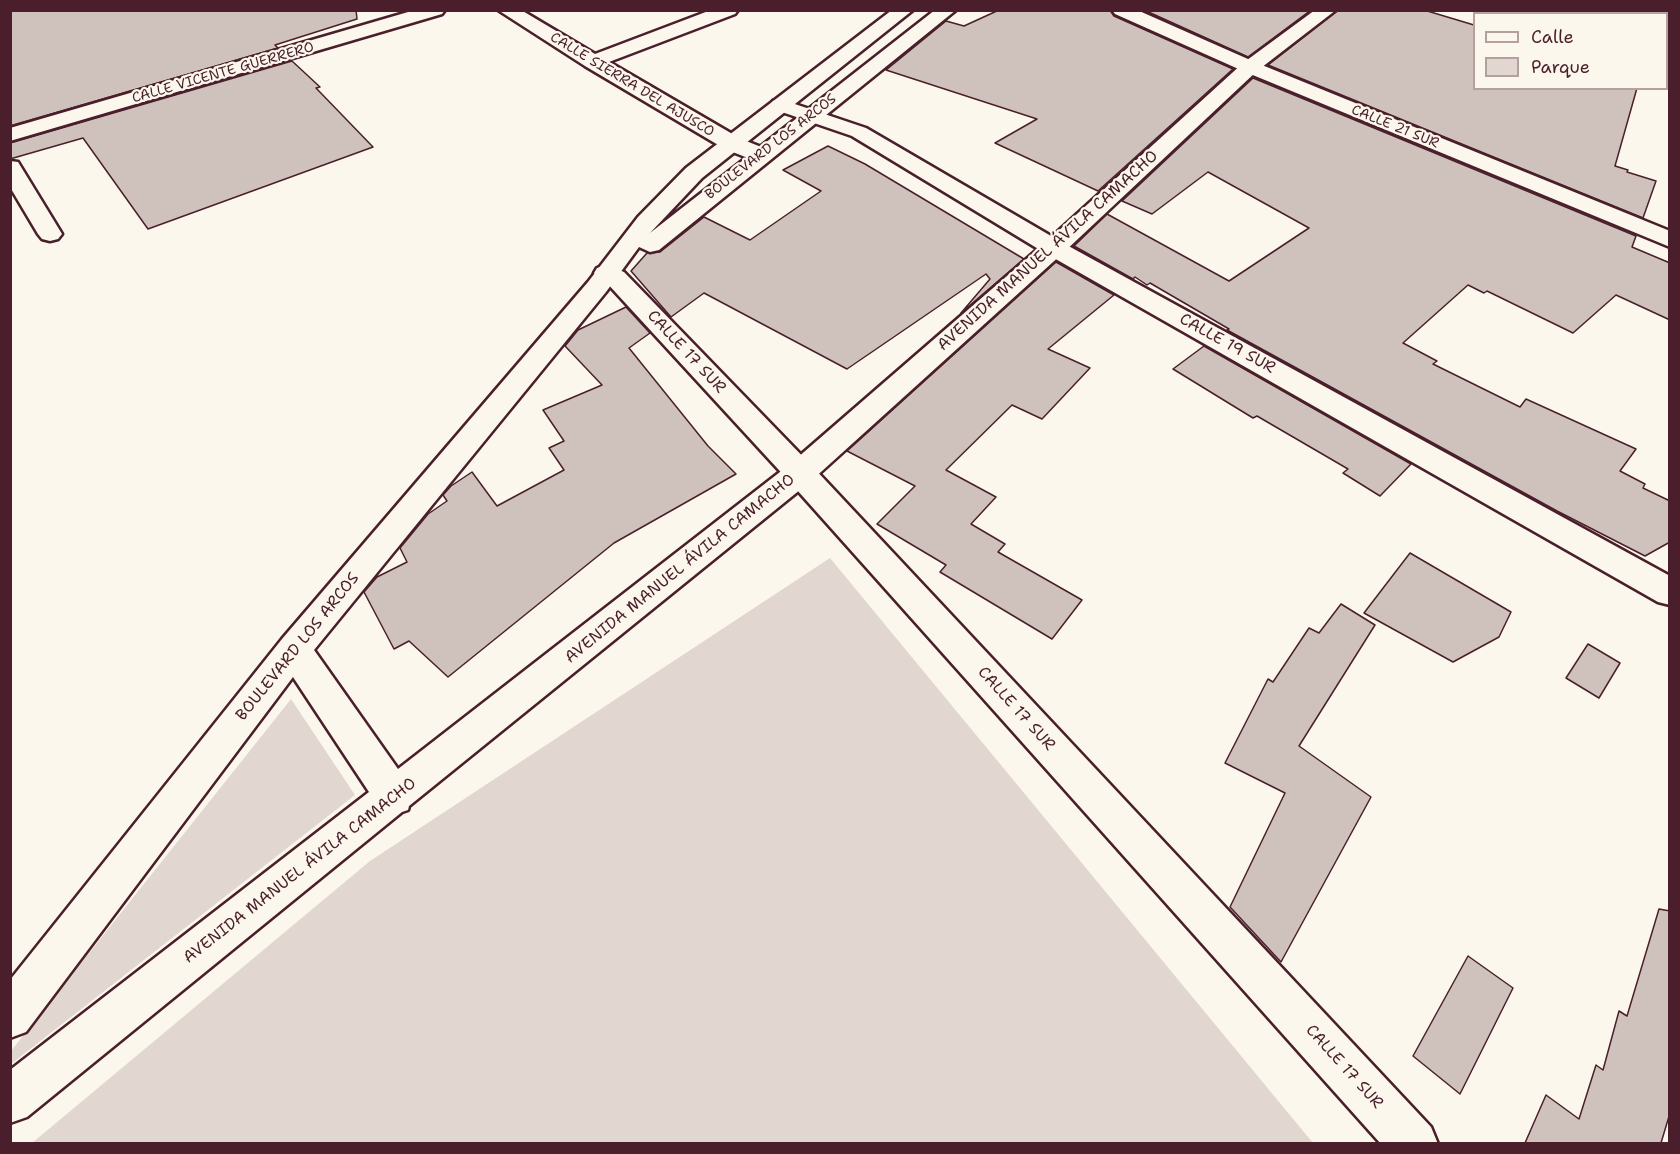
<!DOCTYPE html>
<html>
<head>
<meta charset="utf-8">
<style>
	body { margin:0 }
	#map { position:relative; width:1680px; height:1154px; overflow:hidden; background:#fbf7ec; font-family:"Shantell Sans",sans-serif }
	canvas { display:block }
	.frame { position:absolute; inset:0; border:12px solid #4a1f2b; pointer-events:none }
	.legend { position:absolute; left:1473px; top:12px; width:195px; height:78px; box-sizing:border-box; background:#fbf7ec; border:2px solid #b4a19f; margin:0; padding:8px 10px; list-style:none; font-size:18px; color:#4a1f2b }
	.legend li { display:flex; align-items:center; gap:12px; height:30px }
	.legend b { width:30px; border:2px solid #b4a19f }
</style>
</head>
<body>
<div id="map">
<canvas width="1680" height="1154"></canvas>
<div class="frame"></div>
<ul class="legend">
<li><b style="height:8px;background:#fbf7ec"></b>Calle</li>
<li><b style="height:16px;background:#e2d7d0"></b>Parque</li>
</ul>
</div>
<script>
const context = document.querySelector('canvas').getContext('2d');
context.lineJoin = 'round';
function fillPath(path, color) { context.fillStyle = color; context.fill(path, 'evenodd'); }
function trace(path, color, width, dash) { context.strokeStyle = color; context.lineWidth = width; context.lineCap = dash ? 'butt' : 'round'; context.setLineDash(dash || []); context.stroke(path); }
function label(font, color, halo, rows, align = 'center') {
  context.font = font + ' "Shantell Sans",sans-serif'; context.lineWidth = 4.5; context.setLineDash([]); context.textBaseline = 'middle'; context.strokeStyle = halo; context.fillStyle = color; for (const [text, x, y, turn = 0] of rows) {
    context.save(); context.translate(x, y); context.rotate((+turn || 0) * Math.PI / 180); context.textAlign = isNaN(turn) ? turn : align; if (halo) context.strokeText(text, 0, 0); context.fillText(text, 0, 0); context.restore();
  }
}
const green = new Path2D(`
	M830,558L1313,1143H32L370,861Z
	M291,699L355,795L11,1064V1051Z`);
const building = new Path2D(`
	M10,10H356L357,19L275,45L278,48L10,126Z
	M999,10H1110L1114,16L1233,69L1098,191L995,143L1037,119L886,70L946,21L964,26Z
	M1144,10H1311L1248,57Z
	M1338,10H1424L1474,25V88H1637L1615,166L1628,170L1627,172L1656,181L1643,218L1268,65Z
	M292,61L320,87L316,88L373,147L148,229L83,138L10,159V143Z
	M1253,78L1636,236L1632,247L1670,263V320L1616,295L1573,333L1487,291L1484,293L1468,285L1403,343L1437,361L1433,364L1520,407L1526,399L1636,449L1620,471L1645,484L1643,488L1670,501V542L1645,556L1557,511L1227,330L1229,329L1150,283L1147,285L1135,277L1133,279L1074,246L1107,214L1229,281L1309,228L1208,172L1152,214L1122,201Z
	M828,146L865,164L1024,259L961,313L990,279L986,274L847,369L704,293L671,317L631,271L647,253L660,252L704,217L750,240L821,191L783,170Z
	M1056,262L1114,295L1048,349L1090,368L1042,419L1012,405L946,470L996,497L971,524L1005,544L998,552L1082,600L1052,639L940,572L946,565L877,524L915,486L847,451Z
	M626,307L650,333L629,348L708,446L736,474L614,543L448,677L409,641L394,649L364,592L377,577L407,562L400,548L428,514L447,501L443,495L451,486L472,472L497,506L564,470L549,448L564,441L543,410L602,385L565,346L578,330Z
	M1204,346L1411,464L1380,496L1343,473L1348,469L1257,416L1253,418L1173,369Z
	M1410,553L1511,612L1499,637L1453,662L1364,613Z
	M1341,604L1375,625L1299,746L1371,797L1281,962L1230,907L1285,793L1225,763L1268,679L1273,682L1309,628L1319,633Z
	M1588,644L1620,663L1599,698L1566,678Z
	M1659,909L1670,911V1113L1661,1143H1525L1546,1095L1579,1119L1596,1065L1603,1070L1619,1011L1627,1016Z
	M1468,956L1513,988L1460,1094L1413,1056Z`);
const street = new Path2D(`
	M415,10H445L442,14L10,141V128Z
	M498,10H521L595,54L711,10H738L735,14L609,62L741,139L769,150L772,155L769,160L761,162L753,160L725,149L585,66Z
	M1112,10H1137L1257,63L1670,231V247L1243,71L1115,14Z
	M1532,10H1558L1560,14H1534Z
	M1666,42L1670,43V55L1666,54Z
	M780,99L866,128L1063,243L1670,576V605L1658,602L1045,253L852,136L773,109L770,105L773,101Z
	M10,161L18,162L62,234L58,239L50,241L42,239L38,234L10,187Z
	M606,265L624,272L811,465L1431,1127L1438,1144H1381L789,481L606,282L597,278L594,273L597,268Z`);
const secondary = new Path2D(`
	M892,10H913L702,178L650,233L935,10H956L659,250L650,252L639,247L606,292L314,650L398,769L789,465L1045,243L1243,63L1315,10H1336L1257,71L1063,253L811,481L409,806L408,810L402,812L27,1117L10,1123V1070L369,792L293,677L26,1032L10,1038V980L282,639L588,282L638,217L686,168Z`);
const farStreetnames = [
	["CALLE VICENTE GUERRERO",223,73,-16],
	["CALLE SIERRA DEL AJUSCO",632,85,31],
	["CALLE 21 SUR",1395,127,22],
	["BOULEVARD LOS ARCOS",771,147,-38]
];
const streetNames = [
	["AVENIDA MANUEL ÁVILA CAMACHO",1048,251,-42],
	["CALLE 19 SUR",1227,344,29],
	["CALLE 17 SUR",686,352,47],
	["AVENIDA MANUEL ÁVILA CAMACHO",680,569,-39],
	["BOULEVARD LOS ARCOS",298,647,-51],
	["CALLE 17 SUR",1016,709,48],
	["AVENIDA MANUEL ÁVILA CAMACHO",300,871,-38],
	["CALLE 17 SUR",1344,1067,48]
];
fillPath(green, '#e2d7d0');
fillPath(building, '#cfc2bc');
trace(building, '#4a1f2b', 1.5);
trace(street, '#4a1f2b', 5);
trace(secondary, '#4a1f2b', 5);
fillPath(street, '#fbf7ec');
fillPath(secondary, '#fbf7ec');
label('14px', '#4a1f2b', '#fbf7ec', farStreetnames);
label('16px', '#4a1f2b', '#fbf7ec', streetNames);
</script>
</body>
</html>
